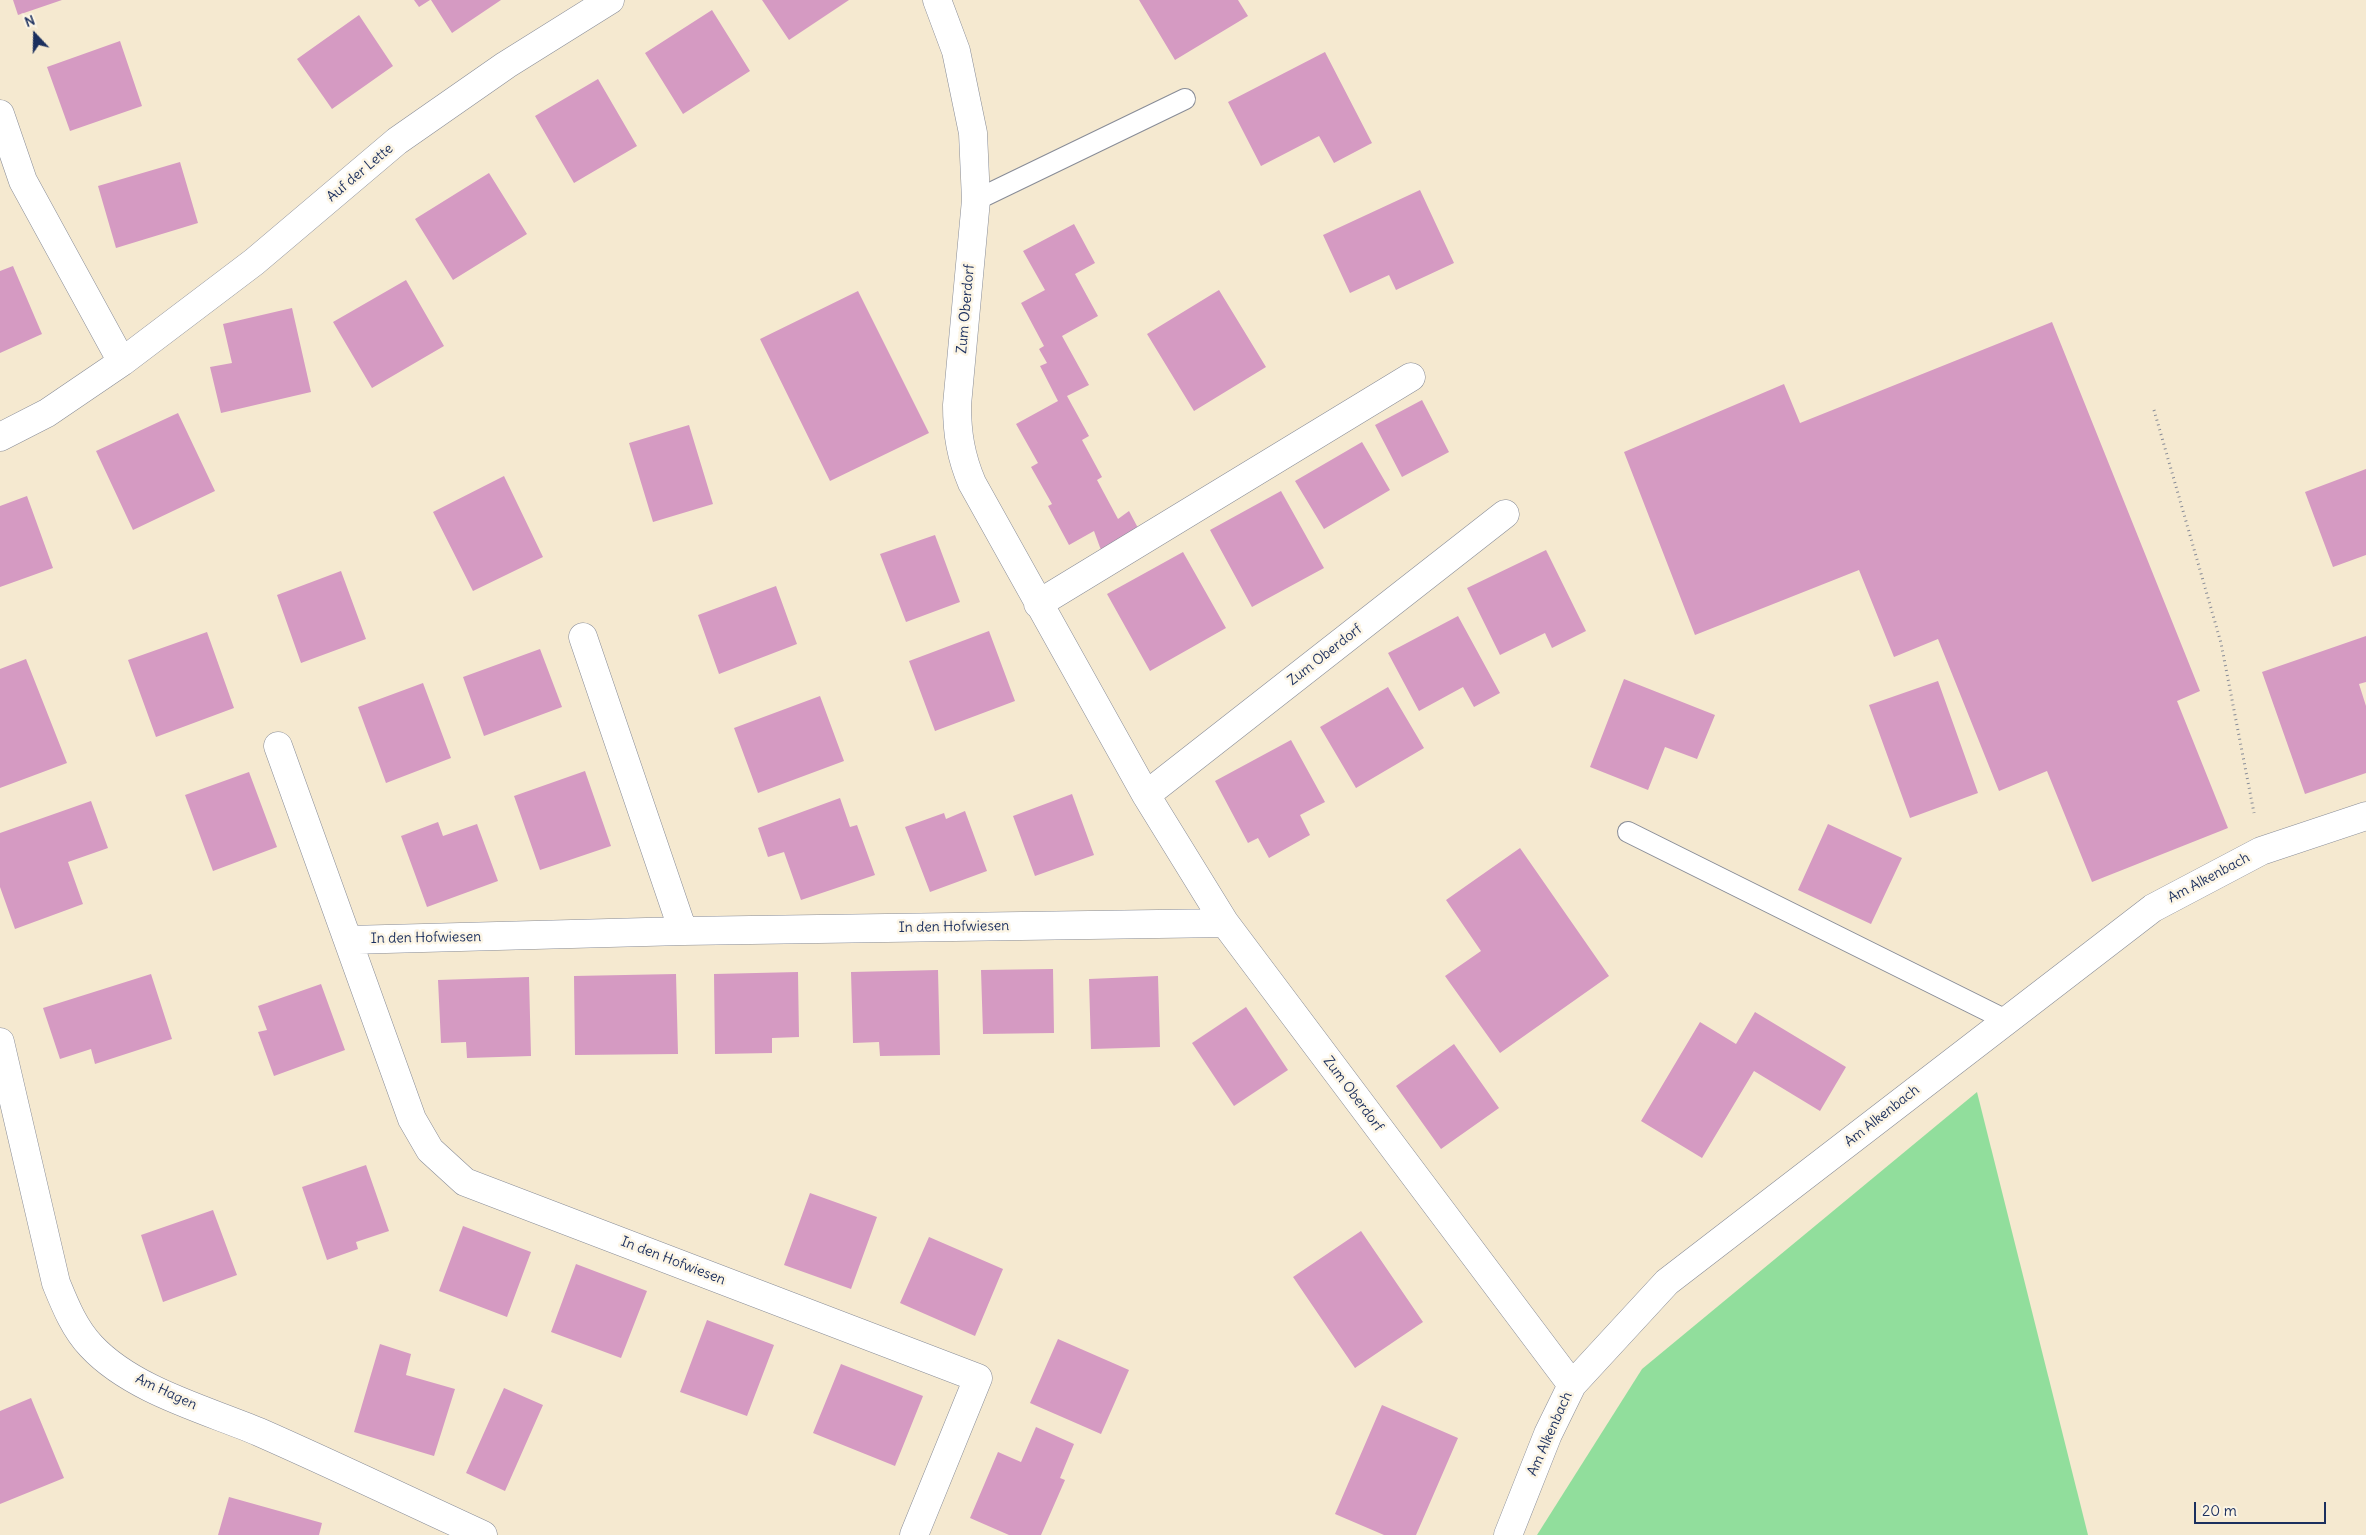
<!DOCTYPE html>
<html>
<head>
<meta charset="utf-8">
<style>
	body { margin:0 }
	#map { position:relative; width:2366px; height:1535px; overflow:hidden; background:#f5e9d0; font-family:Delius,sans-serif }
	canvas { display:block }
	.north { position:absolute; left:10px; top:10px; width:50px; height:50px; -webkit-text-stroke:4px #fcf5e5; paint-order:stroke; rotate:339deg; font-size:14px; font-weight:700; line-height:20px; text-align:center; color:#1b2f5e }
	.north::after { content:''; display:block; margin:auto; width:18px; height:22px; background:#1b2f5e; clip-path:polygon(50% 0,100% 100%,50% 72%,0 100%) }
	.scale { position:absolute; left:2194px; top:1502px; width:132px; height:22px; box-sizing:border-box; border:2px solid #1b2f5e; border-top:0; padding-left:6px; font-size:15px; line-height:18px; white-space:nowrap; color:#1b2f5e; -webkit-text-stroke:4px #fcf5e5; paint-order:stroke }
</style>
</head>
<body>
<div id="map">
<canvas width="2366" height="1535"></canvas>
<div class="north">N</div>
<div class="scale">20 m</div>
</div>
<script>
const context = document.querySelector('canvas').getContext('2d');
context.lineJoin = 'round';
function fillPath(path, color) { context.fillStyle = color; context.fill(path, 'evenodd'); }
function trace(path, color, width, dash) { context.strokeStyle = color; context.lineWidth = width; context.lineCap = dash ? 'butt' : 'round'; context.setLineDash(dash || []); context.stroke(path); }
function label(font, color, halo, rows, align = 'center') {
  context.font = font + ' Delius,sans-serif'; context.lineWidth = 5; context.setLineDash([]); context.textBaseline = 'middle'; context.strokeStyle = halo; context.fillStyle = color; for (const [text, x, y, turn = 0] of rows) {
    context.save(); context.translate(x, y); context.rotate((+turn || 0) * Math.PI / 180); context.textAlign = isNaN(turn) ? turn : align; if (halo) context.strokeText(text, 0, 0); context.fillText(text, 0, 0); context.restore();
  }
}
const green = new Path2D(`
	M1977,1092L2088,1535H1537L1642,1369Z`);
const building = new Path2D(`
	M13,0H62L18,15Z
	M414,0H430L419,7Z
	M431,0H501L452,33Z
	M762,0H849L789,40Z
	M1139,0H1238L1248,16L1175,60Z
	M712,10L750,71L683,114L645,53Z
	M359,15L393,66L332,109L297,59Z
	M120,41L142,106L70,131L47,67Z
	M1325,52L1372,143L1334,163L1319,136L1261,166L1228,102Z
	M598,79L637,146L574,183L535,116Z
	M180,162L198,223L116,248L98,186Z
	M489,173L527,234L453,280L415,219Z
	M1420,190L1454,263L1396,290L1389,275L1350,293L1323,235Z
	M1074,224L1095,263L1075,274L1098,316L1062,336L1089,385L1067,396L1089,436L1082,440L1102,477L1097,480L1118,519L1129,511L1138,528L1101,550L1094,531L1069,545L1048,506L1052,504L1031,467L1038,463L1016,424L1058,401L1040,366L1047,363L1039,349L1044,346L1021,303L1045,290L1023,251Z
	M13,266L42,334L0,353V271Z
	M406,280L444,346L372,388L333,322Z
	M1219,290L1266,367L1194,411L1147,334Z
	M858,291L929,433L830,481L760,339Z
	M292,308L311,392L221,413L210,367L232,363L223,324Z
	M2052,322L2200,691L2177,701L2228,828L2092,882L2047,771L1999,791L1938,639L1894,657L1859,570L1695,635L1624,452L1784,384L1800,423Z
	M1422,400L1449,452L1402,477L1375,425Z
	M178,413L215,491L133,530L96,451Z
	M689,425L713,504L653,522L629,443Z
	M1362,442L1390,490L1324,529L1295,481Z
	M2366,469V555L2333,567L2305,492Z
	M504,476L543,557L473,591L433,512Z
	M1281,491L1324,568L1252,607L1210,530Z
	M27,496L53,568L0,587V506Z
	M935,535L960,602L906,622L880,554Z
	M1546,550L1586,631L1552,648L1545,633L1500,655L1467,588Z
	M1183,552L1226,628L1150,671L1107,594Z
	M341,571L366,639L301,663L277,595Z
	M776,586L797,644L719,674L698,615Z
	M1458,616L1500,693L1474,707L1463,687L1419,711L1388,653Z
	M989,631L1015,701L935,731L909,661Z
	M207,632L234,708L156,737L128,660Z
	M2366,636V682L2359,684L2366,706V773L2305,794L2262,672Z
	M540,649L562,707L484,736L463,677Z
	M26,659L67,763L0,788V669Z
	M1624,679L1715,715L1697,759L1665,747L1648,790L1590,767Z
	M1938,681L1978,793L1910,818L1869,705Z
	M423,683L451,758L386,783L358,707Z
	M1388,687L1424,748L1356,788L1320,727Z
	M820,696L844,761L758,793L734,728Z
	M1291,740L1325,802L1300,815L1310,835L1269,858L1258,838L1248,843L1215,781Z
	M585,771L611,846L540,870L514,796Z
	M249,772L277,847L213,871L185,795Z
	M1072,794L1094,855L1035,876L1013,816Z
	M840,798L850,827L857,825L875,875L801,900L784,852L768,857L758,828Z
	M91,801L108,848L68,862L83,904L15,929L0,887V833Z
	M965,811L987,871L930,892L905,827L944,813L946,819Z
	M438,822L443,836L477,824L498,881L427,907L401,836Z
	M1828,824L1902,858L1871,924L1798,890Z
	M1520,848L1609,976L1500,1053L1445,976L1481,951L1446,900Z
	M1053,969L1054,1033L983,1034L981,970Z
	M938,970L940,1055L880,1056L879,1042L853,1043L851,972Z
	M798,972L799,1037L772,1038V1053L715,1054L714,974Z
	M151,974L172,1039L95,1064L91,1049L60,1059L43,1008Z
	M676,974L678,1054L575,1055L574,976Z
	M1158,976L1160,1047L1091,1049L1089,979Z
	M529,977L531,1056L467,1058L466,1042L441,1043L438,980Z
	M321,984L345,1050L274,1076L258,1032L267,1030L258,1006Z
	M1246,1007L1288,1070L1234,1106L1192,1043Z
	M1755,1012L1846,1067L1820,1111L1754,1071L1702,1158L1641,1121L1700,1022L1736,1044Z
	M1454,1044L1499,1108L1441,1149L1396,1086Z
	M366,1165L389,1231L356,1242L358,1249L327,1260L302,1187Z
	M810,1193L877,1217L851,1289L784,1265Z
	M213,1210L237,1275L163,1302L141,1235Z
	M463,1226L531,1252L507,1317L439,1291Z
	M1361,1231L1423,1322L1355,1368L1293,1277Z
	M929,1237L1003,1269L975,1336L900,1303Z
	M576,1264L647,1291L621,1358L551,1332Z
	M707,1320L774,1345L747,1416L680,1392Z
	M1058,1339L1129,1370L1101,1434L1030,1403Z
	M380,1344L411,1354L406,1375L455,1389L434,1456L354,1432Z
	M841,1364L923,1396L895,1466L813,1433Z
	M504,1388L543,1405L505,1491L466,1473Z
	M31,1398L64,1478L0,1504V1411Z
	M1382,1405L1458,1438L1416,1535H1384L1335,1514Z
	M1036,1427L1074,1444L1060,1478L1065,1480L1041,1535H1009L970,1518L998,1452L1021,1462Z
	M229,1497L322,1523L319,1535H218Z`);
const path = new Path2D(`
	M2154,410L2221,643L2254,813`);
const lane = new Path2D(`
	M976,200L1185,99
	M1628,832L2006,1020`);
const street = new Path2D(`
	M937,0L956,51L973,133L976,200L957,405C957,434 961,457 972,483L1146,795L1225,923L1572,1385
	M0,114L23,181L122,362
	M0,437L47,413L122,362L254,262L397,141L506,65L610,0
	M1038,604L1411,377
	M583,637L683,931
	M278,746L412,1119L430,1150L465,1182L978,1378L914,1535
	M1146,795L1505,514
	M349,940L683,931L1225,923
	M0,1042L56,1283C65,1305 74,1328 91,1346C132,1390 204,1409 259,1432C334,1465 409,1501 483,1535
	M1508,1535L1548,1434L1572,1385L1667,1282L2153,908L2261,851L2366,816`);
const streetNames = [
	["Auf der Lette",360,173,-40],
	["Zum Oberdorf",966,309,-85],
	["Zum Oberdorf",1325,655,-38],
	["Am Alkenbach",2209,878,-28],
	["In den Hofwiesen",954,927,-1],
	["In den Hofwiesen",426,938,-1],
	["Zum Oberdorf",1353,1094,53],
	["Am Alkenbach",1882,1116,-38],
	["In den Hofwiesen",673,1261,21],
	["Am Hagen",166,1392,25],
	["Am Alkenbach",1550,1434,-66]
];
fillPath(green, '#91de9c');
fillPath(building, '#d59ac2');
trace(lane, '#888c97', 22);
trace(street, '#888c97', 29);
trace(path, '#888c97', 3, [1, 4]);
trace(lane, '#fff', 20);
trace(street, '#fff', 28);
label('14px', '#1b2f5e', '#fcf5e5', streetNames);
</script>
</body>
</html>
